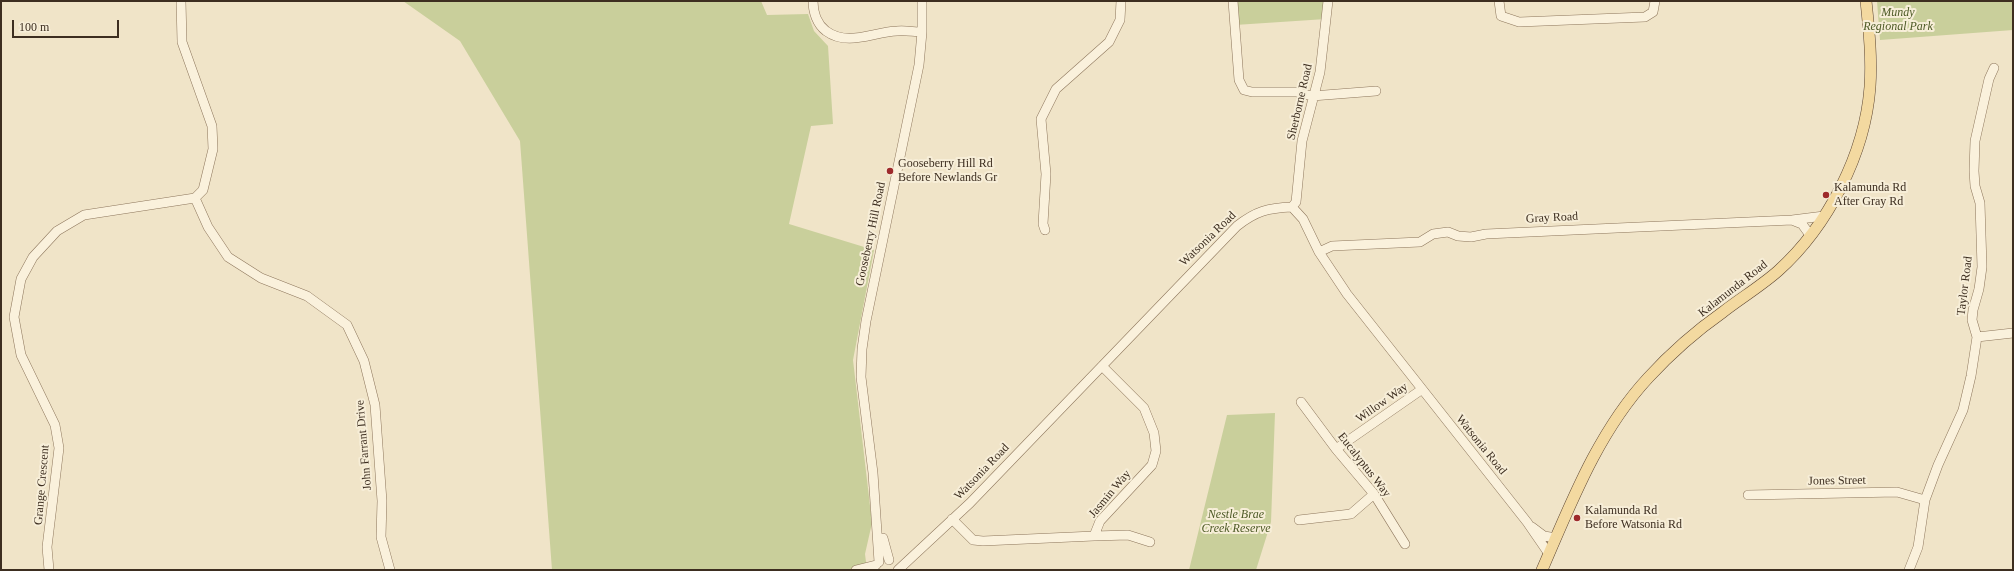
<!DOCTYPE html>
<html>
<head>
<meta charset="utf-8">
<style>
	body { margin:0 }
	#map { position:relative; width:2014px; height:571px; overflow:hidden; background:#f0e4c8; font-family:Georgia,serif }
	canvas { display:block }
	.frame { position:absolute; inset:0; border:2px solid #3d2e20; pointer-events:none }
	.scale { position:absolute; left:12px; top:20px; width:107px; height:18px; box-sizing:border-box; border:2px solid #3d2e20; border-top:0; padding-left:5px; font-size:12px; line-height:14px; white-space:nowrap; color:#3d2e20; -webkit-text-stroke:3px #f7eed8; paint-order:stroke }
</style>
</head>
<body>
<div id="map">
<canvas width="2014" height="571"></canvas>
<div class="frame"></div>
<div class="scale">100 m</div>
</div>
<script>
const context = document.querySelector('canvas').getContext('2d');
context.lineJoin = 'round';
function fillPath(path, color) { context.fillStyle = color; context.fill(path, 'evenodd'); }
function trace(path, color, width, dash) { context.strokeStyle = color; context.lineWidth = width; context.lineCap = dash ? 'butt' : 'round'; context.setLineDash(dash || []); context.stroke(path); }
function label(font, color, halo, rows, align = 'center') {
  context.font = font + ' Georgia,serif'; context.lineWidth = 4; context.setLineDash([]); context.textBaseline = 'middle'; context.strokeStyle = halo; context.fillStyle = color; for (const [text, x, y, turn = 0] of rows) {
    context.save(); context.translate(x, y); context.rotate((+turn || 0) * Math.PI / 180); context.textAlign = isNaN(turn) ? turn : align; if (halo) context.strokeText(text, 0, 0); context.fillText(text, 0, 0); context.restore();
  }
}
const green = new Path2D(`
	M403,1H761L767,15L808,14L814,31L828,46L833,124L811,126L789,224L874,250L853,360L872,523L865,554L867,570H552L520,141L460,41Z
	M1233,1H1328L1326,19L1235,25Z
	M1877,1H2013V30L1880,40Z
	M1275,413L1271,522L1256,570H1189L1227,415Z`);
const minor = new Path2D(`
	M181,1L182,42L212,126L213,149L203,190L195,198L208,227L228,257L261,278L307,296L347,325L364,361L375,405L382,501L381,537L390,570
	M813,1C813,12 817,24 826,31C848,47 873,32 897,31C905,30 914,32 922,32
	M1233,1L1239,80L1244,90L1252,92H1296L1312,96L1376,91
	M1499,1L1501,16L1519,22L1645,17L1653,12L1655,1
	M1292,207L1296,202L1302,141L1320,72L1328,1
	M1792,220L1802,224L1810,235
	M1045,230L1043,224L1046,174L1041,119L1056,89L1109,42L1120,20L1121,1
	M1319,252L1332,246L1420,242L1433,234L1448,232L1458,236L1471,237L1486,234L1792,220L1824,216
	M1977,337L2013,333
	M1301,402L1336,449L1374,494L1405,544
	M1336,449L1421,390
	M1748,495L1897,492L1925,500
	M952,519L973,540L983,541L1094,536L1100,521L1152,465L1156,451L1154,433L1144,408L1102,366
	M1299,520L1351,514L1374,494
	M1532,527L1544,536L1556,538
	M1094,536L1128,535L1150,542
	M883,538L889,560
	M879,562L873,473L861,377L862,349L866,321L919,65L922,32V1
	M49,570L47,547L59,448L55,425L21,355L14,317L21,279L33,257L57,231L84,215L195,198
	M856,570L876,565
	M898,570L970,503L1237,226C1256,211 1268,208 1292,207L1303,219L1319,252L1347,294L1527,522L1549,554
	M1909,570L1918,547L1925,500L1938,465L1963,410L1971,376L1977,337L1972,320L1973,310L1979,289L1982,267L1980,203L1975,186L1974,171L1975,141L1989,79L1994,68`);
const major = new Path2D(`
	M1542,570C1571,503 1598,432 1648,378C1670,354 1696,331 1723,312C1741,298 1761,286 1778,271C1828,226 1865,154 1870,87C1872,58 1869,30 1866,1`);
const markers = [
	[890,171,4,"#9e2a2b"],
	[1826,195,4,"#9e2a2b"],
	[1577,518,4,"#9e2a2b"]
];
const parkNames = [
	["Mundy",1898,13],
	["Regional Park",1898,27],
	["Nestle Brae",1236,515],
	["Creek Reserve",1236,529]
];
const streetNames = [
	["Sherborne Road",1300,102,-77],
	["Gray Road",1552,218,-3],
	["Gooseberry Hill Road",871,234,-78],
	["Watsonia Road",1208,239,-44],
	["Taylor Road",1965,286,-83],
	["Kalamunda Road",1733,289,-38],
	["Willow Way",1382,403,-35],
	["John Farrant Drive",364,445,-95],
	["Watsonia Road",1481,445,51],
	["Eucalyptus Way",1364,465,52],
	["Watsonia Road",982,472,-46],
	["Jones Street",1837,481,-1],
	["Grange Crescent",42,485,-85],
	["Jasmin Way",1110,494,-50]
];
const poiNames = [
	["Gooseberry Hill Rd",898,164],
	["Before Newlands Gr",898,178],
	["Kalamunda Rd",1834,188],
	["After Gray Rd",1834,202],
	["Kalamunda Rd",1585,511],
	["Before Watsonia Rd",1585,525]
];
fillPath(green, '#c9cf9b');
trace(minor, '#8d765c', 10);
trace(major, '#5b4430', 12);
trace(minor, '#faf1dc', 9);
trace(major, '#f3d9a0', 11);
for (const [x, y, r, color] of markers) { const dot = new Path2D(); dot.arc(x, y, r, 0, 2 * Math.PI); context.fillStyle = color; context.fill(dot); trace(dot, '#f7eed8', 1.5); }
label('italic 12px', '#4d5a26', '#f7eed8', parkNames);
label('12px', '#3d2e20', '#f7eed8', streetNames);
label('12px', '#3d2e20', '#f7eed8', poiNames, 'left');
</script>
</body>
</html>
